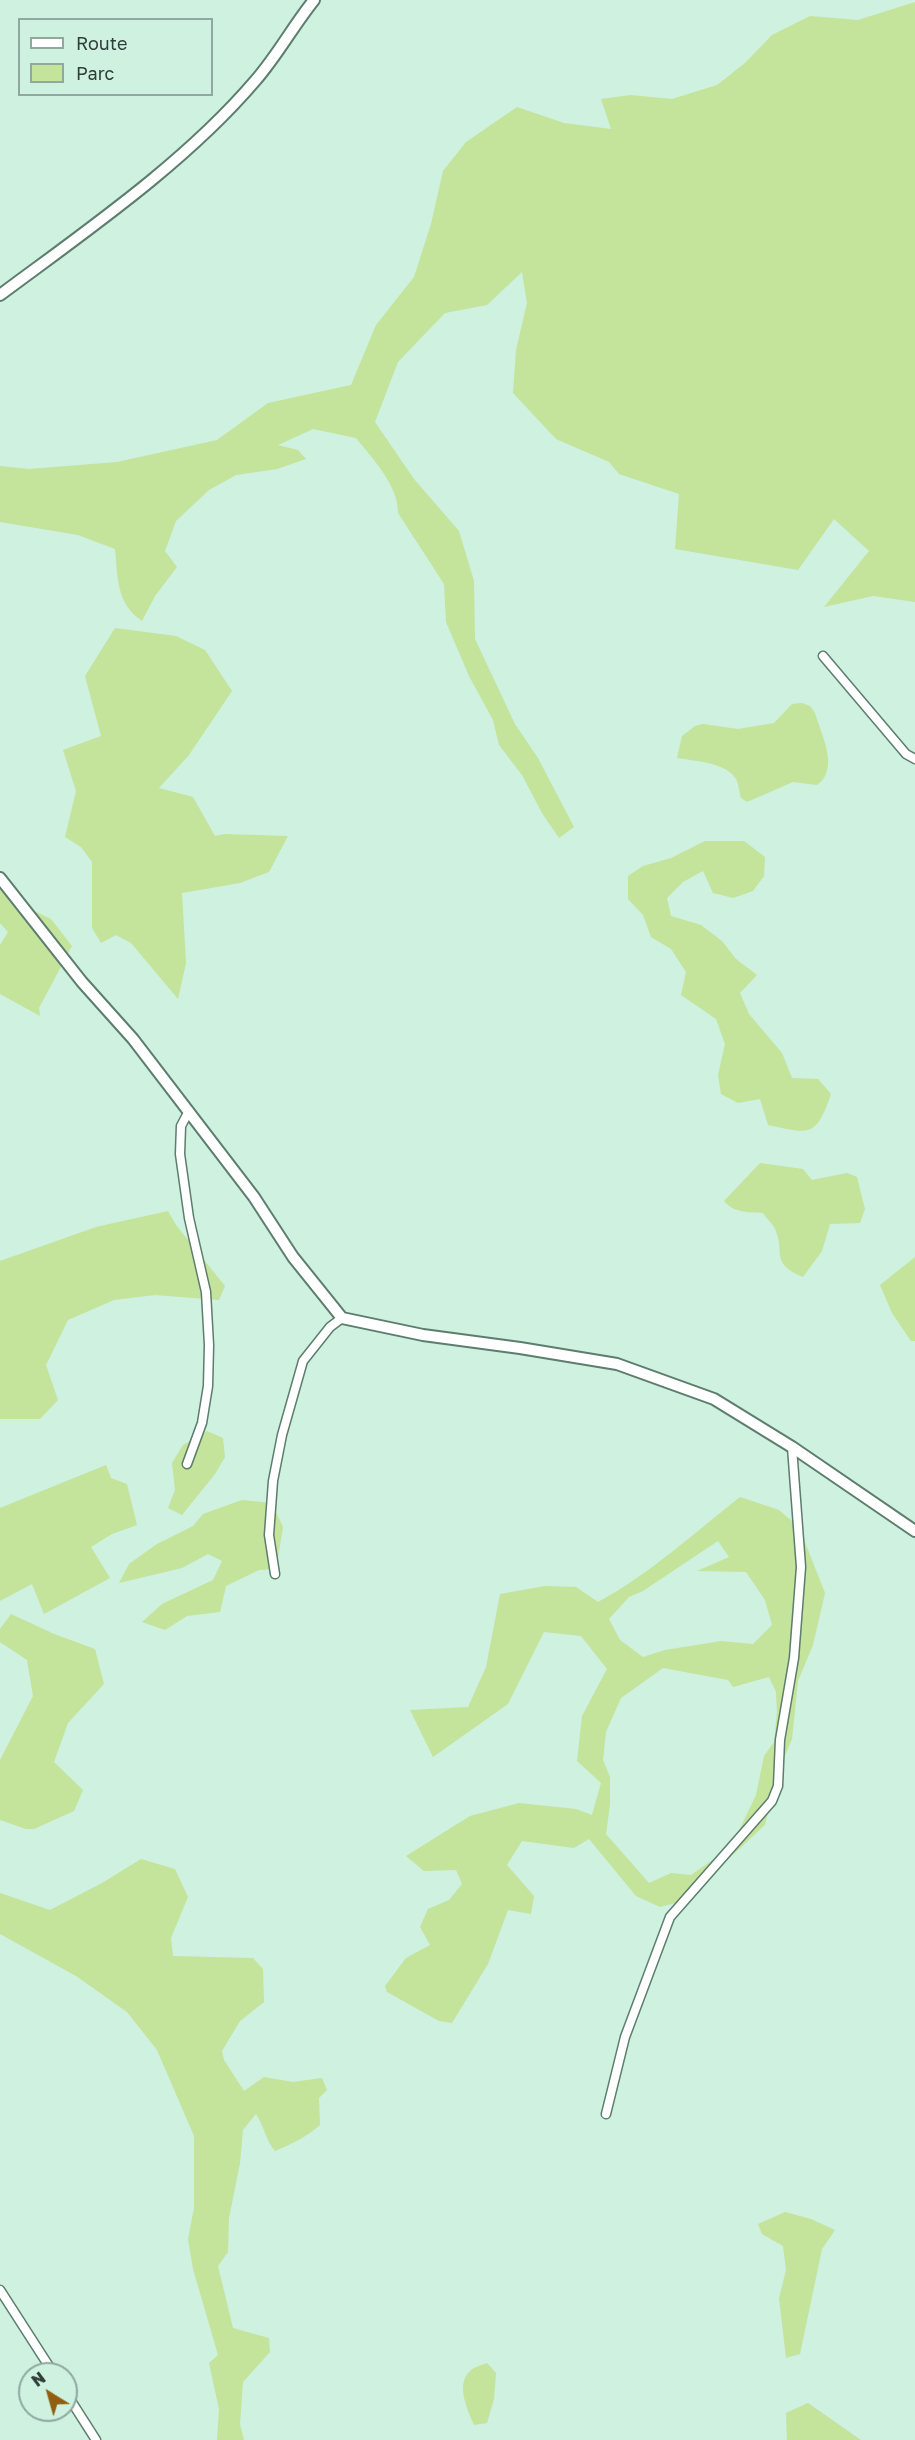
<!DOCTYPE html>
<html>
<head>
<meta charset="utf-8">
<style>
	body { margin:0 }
	#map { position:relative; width:915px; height:2440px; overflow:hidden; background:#cef1e0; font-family:"Golos Text",sans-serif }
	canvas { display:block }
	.legend { position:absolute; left:18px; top:18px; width:195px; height:78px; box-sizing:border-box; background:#cef1e0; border:2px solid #8fa99d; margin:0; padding:8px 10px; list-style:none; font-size:18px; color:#303e38 }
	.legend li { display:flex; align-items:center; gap:12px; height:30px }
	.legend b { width:30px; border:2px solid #8fa99d }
	.north { position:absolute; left:18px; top:2362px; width:60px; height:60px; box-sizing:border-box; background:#cef1e0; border:2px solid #8fa99d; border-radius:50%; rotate:323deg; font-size:16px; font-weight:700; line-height:24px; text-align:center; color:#303e38 }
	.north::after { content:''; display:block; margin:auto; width:21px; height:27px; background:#915f0f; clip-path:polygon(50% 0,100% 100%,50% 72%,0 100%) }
</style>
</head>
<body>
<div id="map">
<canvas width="915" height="2440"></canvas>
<ul class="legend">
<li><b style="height:8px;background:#fff"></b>Route</li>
<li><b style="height:16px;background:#c4e39b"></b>Parc</li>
</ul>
<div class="north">N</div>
</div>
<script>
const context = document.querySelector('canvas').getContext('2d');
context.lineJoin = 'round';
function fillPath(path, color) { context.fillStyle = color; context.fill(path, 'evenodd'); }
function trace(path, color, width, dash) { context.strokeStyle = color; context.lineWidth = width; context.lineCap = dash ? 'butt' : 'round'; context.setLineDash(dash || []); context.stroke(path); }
const green = new Path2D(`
	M915,2V602L873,596L824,607L869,551L834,519L798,570L675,549L679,494L619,474L609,462L556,439L513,393L516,350L527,303L522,272L487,305L445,313L398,362L375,422L414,479L459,531L474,581L475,639L515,724L538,758L574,827L559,838L542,813L522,775L499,745L493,720L469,676L446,622L444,584L398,513C399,486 372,458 356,438L313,429L278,445L298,450L306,459L277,469L236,475L209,490L176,521L165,551L177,567L155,596L142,621C116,603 118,578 115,549L78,535L0,522V466L29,469L117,462L217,440L268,403L351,385L376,325L414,277L431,224L443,171L466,142L517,107L564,123L611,129L601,99L631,95L672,99L717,85L745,63L772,35L810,16L858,20Z
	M115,628L176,636L205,650L232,691L189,755L159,788L193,797L215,836L224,834L288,836L269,872L240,883L182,893L186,963L178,999L131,943L116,935L101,943L92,928V862L81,847L65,837L76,791L63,750L101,736L85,676Z
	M802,703L810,706L815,713C821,734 840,769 817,785L793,782L747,802L741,798C739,792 739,784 736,779C726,762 694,761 677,758L682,736L695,726L703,724L738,729L774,723L792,704Z
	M705,841H744L765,857L764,876L753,891L733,898L713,893L703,871L683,882L667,898L671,916L701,925L722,941L736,959L757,975L740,993L749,1014L782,1053L792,1078L818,1079L831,1094C816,1138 810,1134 768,1125L760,1099L738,1103L721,1094L718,1075L725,1044L716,1019L681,995L686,972L671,949L651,937L643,915L628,899V876L643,866L671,858Z
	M0,884L18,903L51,919L72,946L39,1008L40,1016L0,994V945L8,932L0,923Z
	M760,1163L803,1169L812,1180L847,1173L857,1177L865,1209L860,1223L830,1224L822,1251L803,1277C769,1262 786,1254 775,1229C773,1224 766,1218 763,1213C748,1212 734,1213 724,1201Z
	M168,1211L176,1225L225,1286L219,1300L155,1295L114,1300L68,1320L46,1365L58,1400L40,1419H0V1261L96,1227Z
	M915,1257V1341H911L892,1313L880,1285Z
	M207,1431L223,1438L225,1457L215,1474L182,1515L168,1508L175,1490L172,1463L183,1445Z
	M106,1465L111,1478L127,1484L137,1525L112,1534L91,1547L110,1578L44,1614L32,1584L0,1601V1508Z
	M740,1497L779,1510L799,1527L825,1593L813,1645L798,1681L792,1739L778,1773L765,1825L683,1901L660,1907L636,1896L589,1839L574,1848L522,1841L507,1865L534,1896L531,1914L508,1910L488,1964L452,2023L439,2021L387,1992L385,1986L406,1958L430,1945L420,1927L428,1909L449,1900L462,1884L456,1870L424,1871L406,1856L470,1816L519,1803L576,1809L592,1815L601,1783L577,1761L582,1716L607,1669L581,1636L544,1632L508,1704L433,1757L410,1710L468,1707L486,1667L500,1594L545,1586L576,1587L598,1602C650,1574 694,1533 740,1497ZM718,1541L729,1557L697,1571L746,1572L765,1600L772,1625L753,1644L721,1641L665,1650L643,1657L620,1640L609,1619L629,1597L643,1591ZM663,1668L728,1680L733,1687L769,1677L776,1692L777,1712L774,1742L764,1756L756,1795L731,1847L691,1875L671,1873L649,1883L606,1834L610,1804V1777L603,1760L606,1732L621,1698Z
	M242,1500L272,1503L283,1527L276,1569L259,1570L226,1586L220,1612L187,1616L165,1630L142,1622L162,1604L213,1580L222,1561L208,1554L182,1568L119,1583L129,1564L157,1544L193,1526L203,1514Z
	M11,1614L54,1634L95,1649L104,1684L68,1723L54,1762L83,1790L74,1811L34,1829H26L0,1820V1760L33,1696L27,1660L0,1642V1629Z
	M141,1859L175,1869L188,1897L171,1938L173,1956L253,1958L263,1969L264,2002L240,2021L222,2051L224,2060L244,2091L264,2077L293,2082L322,2078L327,2090L319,2098L320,2125C306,2137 292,2144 275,2151C266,2141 264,2126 256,2114L243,2130L240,2163L229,2218L228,2252L218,2266L233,2328L269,2338L270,2352L243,2382L240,2424L244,2440H217L219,2409L209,2363L218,2355L193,2269L188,2239L194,2208V2136L157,2050L127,2012L76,1976L0,1934V1893L50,1910L102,1883Z
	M785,2212L811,2219L835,2230L822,2249L800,2354L786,2358L779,2298L786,2270L783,2246L762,2234L758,2224Z
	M487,2363L496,2373L494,2399L487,2423L474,2425C468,2410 455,2385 470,2371C474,2367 482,2365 487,2363Z
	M808,2403L861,2440H787L786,2413Z`);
const minor = new Path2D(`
	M823,656L906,754L915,759
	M187,1464L202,1423L208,1386L209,1345L206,1292L189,1218L180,1154L181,1126L189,1111
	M275,1574L269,1535L273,1481L282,1435L303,1361L330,1327L342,1318
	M606,2114L625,2037L670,1917L772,1801L778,1786L780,1740L794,1658L801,1567L792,1447
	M0,2290L54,2374
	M66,2393L96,2440`);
const tertiary = new Path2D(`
	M0,878L82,982L133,1039L254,1197L293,1257L342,1318L423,1335L520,1348L617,1364L714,1399L792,1447L915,1531`);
const secondary = new Path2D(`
	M0,295C86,231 185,163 255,81C277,56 293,26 314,0`);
fillPath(green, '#c4e39b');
trace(minor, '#5d7d6e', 11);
trace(tertiary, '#5d7d6e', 14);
trace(secondary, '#5d7d6e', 14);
trace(minor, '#fff', 8);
trace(tertiary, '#fff', 10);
trace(secondary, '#fff', 10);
</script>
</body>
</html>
